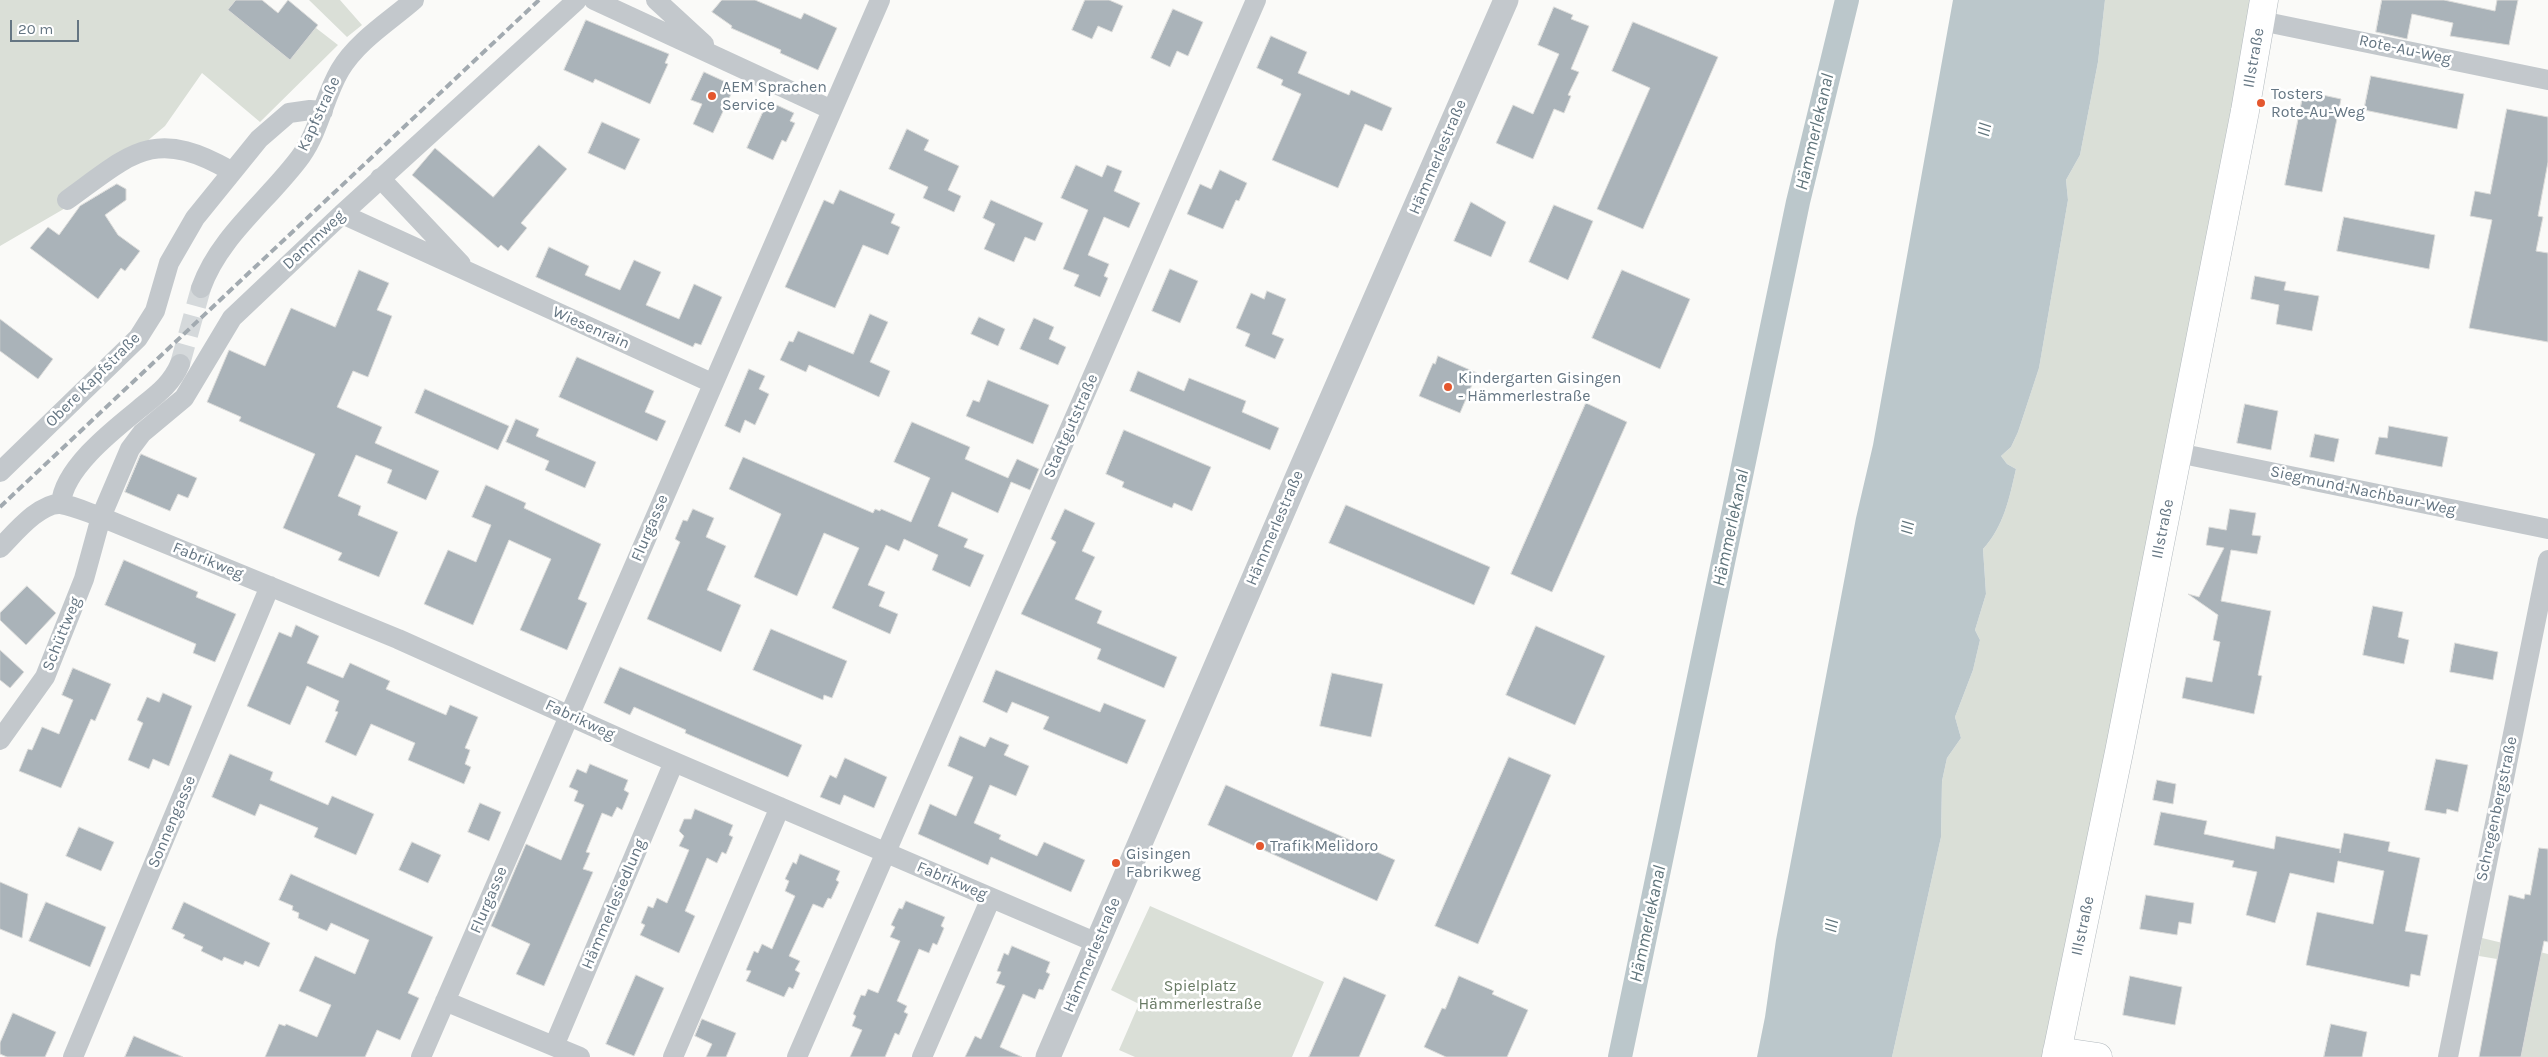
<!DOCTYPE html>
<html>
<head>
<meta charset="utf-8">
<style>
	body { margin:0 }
	#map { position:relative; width:2548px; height:1057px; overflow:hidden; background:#fafaf8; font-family:Karla,sans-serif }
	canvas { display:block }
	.scale { position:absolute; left:10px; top:20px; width:69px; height:22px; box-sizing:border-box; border:2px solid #657683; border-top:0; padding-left:6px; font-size:15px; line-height:18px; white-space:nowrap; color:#657683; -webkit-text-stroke:4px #fff; paint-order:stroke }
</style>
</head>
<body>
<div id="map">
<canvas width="2548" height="1057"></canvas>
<div class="scale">20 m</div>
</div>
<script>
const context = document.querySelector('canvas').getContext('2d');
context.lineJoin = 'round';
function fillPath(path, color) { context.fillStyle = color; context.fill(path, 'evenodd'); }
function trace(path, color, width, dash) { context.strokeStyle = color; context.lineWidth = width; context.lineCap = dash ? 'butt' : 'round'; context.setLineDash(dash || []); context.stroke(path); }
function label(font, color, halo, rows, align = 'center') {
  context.font = font + ' Karla,sans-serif'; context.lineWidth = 5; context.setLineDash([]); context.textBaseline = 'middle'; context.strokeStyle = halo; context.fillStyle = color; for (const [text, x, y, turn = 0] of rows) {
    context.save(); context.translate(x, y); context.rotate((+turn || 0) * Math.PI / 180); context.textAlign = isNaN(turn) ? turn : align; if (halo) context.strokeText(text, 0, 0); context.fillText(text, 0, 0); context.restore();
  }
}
const green = new Path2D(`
	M0,0H254L240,20L316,28L338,45L260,122L202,73L165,126L74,203L0,246Z
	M309,0H340L362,25L347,37Z
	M2105,0H2264L2056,1057H1892L1941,837L1942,781L1947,758L1961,738L1955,717L1973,670L1980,640L1975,630L1986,594L1983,549C2004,526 2009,499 2016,469L2007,464L2001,456L2011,447L2018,432L2039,368L2068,200L2066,180L2080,155L2098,62Z
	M1150,906L1324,982L1292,1057H1135L1119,1050L1139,1004L1111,990Z
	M2482,938L2548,954V1057H2521L2539,966L2479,956Z`);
const water = new Path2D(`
	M1953,0H2105L2098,62L2080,155L2066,180L2068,200L2039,368L2018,432L2011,447L2001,456L2007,464L2016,469C2009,499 2004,526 1983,549L1986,594L1975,630L1980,640L1973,670L1955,717L1961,738L1947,758L1942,781L1941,837L1892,1057H1757L1765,1017L1776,940L1856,518L1873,445Z`);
const canal = new Path2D(`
	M1620,1057L1798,202L1847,0`);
const building = new Path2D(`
	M236,0H262L278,13L288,0L318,25L290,60L228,10Z
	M722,0H755L801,19L804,13L837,28L818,70L780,53L781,50L731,28L732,26L712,12Z
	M1085,0H1109L1123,6L1112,32L1098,26L1092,39L1072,30Z
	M2382,0H2444L2495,11L2497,0H2518L2509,45L2450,36L2453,23L2412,14L2407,39L2376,32Z
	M1554,7L1573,15L1571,19L1589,26L1571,69L1579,72L1568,95L1571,96L1564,113L1554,109L1533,159L1496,143L1513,105L1533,114L1559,54L1538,45Z
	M1173,9L1203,22L1188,56L1177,51L1170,67L1151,58Z
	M586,20L669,54L665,63L668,64L650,104L595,79L593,83L564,70Z
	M1633,22L1718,57L1643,229L1597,209L1650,88L1612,71Z
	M1271,36L1307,52L1298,73L1349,95L1351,90L1392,108L1382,131L1365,124L1338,188L1272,160L1301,94L1281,85L1283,80L1257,68Z
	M704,72L730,84L727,90L732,92L713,133L693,124L702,104L691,100Z
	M2371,76L2464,94L2457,129L2364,110Z
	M2304,91L2341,99L2322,192L2285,185Z
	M768,101L794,113L790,121L795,123L786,142L782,140L773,160L747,148Z
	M2507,109L2548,117V162L2538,216L2543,217L2536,251L2548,253V342L2469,328L2492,220L2470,216L2475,191L2490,194Z
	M602,122L640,139L625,170L588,153Z
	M907,129L929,140L924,150L959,166L948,190L961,196L954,212L923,198L928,187L889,169Z
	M539,145L567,169L521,223L527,228L508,251L501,245L498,248L412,175L435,148L493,197Z
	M1076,165L1102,177L1107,165L1122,171L1114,191L1140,203L1129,228L1104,217L1088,255L1109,264L1104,276L1108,278L1100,297L1074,286L1079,275L1063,269L1088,210L1061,198Z
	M1220,170L1247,183L1239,201L1236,200L1223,229L1187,214L1200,184L1211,189Z
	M117,184L126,189V200L105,215L118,235L140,251L125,271L121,268L98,299L30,248L48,227L59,235L80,206Z
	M840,190L895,214L891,223L900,227L888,255L863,245L835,308L785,287L824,200L833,204Z
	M991,200L1043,223L1035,241L1025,237L1014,262L984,249L995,224L983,218Z
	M1471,202L1506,222L1491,257L1454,241Z
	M1554,205L1593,221L1568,280L1529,262Z
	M2344,217L2435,235L2429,269L2337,251Z
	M549,247L589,266L585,275L620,290L634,260L661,272L646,305L679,319L694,284L722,297L701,345L695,343L693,347L536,277Z
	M1170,269L1198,281L1180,323L1152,311Z
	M359,270L389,283L377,310L392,316L368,377L353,371L337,407L382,427L375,443L439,471L426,500L387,483L392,470L356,455L338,496L361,506L358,515L398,532L379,577L338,560L342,553L283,528L315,454L239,421L241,417L207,402L229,350L265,366L291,308L335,327Z
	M1622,270L1690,299L1660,369L1592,338Z
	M2255,276L2286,282L2284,290L2319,296L2312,331L2276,324L2279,305L2251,299Z
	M1267,291L1286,299L1272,334L1284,339L1275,359L1245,346L1250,334L1236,328L1251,293L1264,299Z
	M870,314L888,322L870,362L890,371L879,397L809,365L806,372L780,360L789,341L793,342L798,331L853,354Z
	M979,317L1005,329L998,346L971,334Z
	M1034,318L1054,327L1049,339L1066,347L1058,365L1020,349Z
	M0,319L53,359L38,379L0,351Z
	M1438,356L1477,373L1460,413L1419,396L1433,363L1435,364Z
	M577,357L654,391L645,412L666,421L657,441L559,397Z
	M749,369L765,376L759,389L769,394L755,425L745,420L740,433L725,426Z
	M1138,371L1184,391L1189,378L1246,401L1242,412L1279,428L1270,450L1130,391Z
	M988,380L1049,405L1033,444L966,416L973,400L979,402Z
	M425,389L509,426L498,450L415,413Z
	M1586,403L1627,422L1552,592L1511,574Z
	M2245,404L2278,411L2271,450L2237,443Z
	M516,419L539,429L536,436L596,462L585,488L545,470L549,461L506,442Z
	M912,422L970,447L965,459L1008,478L1017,459L1039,469L1030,490L1011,482L998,513L952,492L938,526L968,539L964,547L984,555L970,587L932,570L938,555L904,539L899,551L886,545L868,585L885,592L879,606L898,614L890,634L832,608L859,548L824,533L797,596L754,577L781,514L729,489L743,457L873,513L875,509L880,511L881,509L911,522L930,478L894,462Z
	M2389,426L2448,437L2442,467L2375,454L2379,437L2387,438Z
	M1124,430L1211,467L1192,511L1174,503L1172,508L1122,487L1124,482L1106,474Z
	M2315,434L2339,439L2334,462L2310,457Z
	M141,454L197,478L188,498L178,494L170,511L125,492Z
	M486,485L526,503L524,508L601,544L578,599L587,603L567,650L520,630L551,559L509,540L473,625L424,604L448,550L476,562L491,525L472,517Z
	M1346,505L1490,567L1474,605L1329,543Z
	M693,509L714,518L706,537L726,546L707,590L741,605L721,652L647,619L680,542L675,539L683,520L687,521Z
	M1065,509L1095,523L1082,551L1095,557L1075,599L1102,611L1097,623L1177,657L1164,688L1097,659L1101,649L1021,614L1056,542L1051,539Z
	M2230,509L2256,513L2252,535L2261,536L2257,554L2231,550L2221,601L2271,611L2258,675L2262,676L2254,714L2182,698L2186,677L2212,682L2220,642L2213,640L2218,615L2188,594L2199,597L2224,548L2206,545L2209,527L2226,530Z
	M124,560L198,592L196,597L236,614L215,662L193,653L196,644L105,605Z
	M27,586L56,613L26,645L0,620V613Z
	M2373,606L2403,612L2398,637L2409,640L2404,664L2363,655Z
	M296,625L319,636L307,663L343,678L350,663L390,681L386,689L446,715L450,705L478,717L465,748L470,750L465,764L471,767L464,784L408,760L415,743L371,724L356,756L325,742L338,712L335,711L339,701L307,686L290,725L247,706L279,632L291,637Z
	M1536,626L1605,656L1575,725L1506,695Z
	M771,629L847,661L832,698L824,695L823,700L753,670Z
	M2455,643L2498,652L2493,680L2450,672Z
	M0,650L24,672L10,688L0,680Z
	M620,667L802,745L788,777L685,733L686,730L634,707L630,715L604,703Z
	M73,668L111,684L95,721L91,719L61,788L19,771L28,749L32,750L42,727L59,734L73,700L62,695Z
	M996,670L1100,712L1104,703L1146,720L1127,764L1043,729L1049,717L1012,702L1007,713L983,702Z
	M1332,673L1383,684L1371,737L1320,726Z
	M163,693L192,706L169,766L153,759L149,769L128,760L143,723L137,720L147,697L159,702Z
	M960,736L985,747L990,737L999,741L1009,745L1004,755L1029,766L1016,796L990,785L974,823L1001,835L999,839L1037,856L1044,842L1085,860L1071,892L991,857L988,865L918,834L930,804L956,816L973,777L948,766Z
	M230,754L273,772L270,780L328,805L332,796L374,814L356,855L314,837L318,828L260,804L255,816L212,797Z
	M1509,757L1551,775L1478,944L1435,926Z
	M845,758L887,777L874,808L844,795L840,805L820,797L830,775L836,778Z
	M2436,759L2468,765L2458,812L2447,809L2446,814L2425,810Z
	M590,764L628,780L624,790L629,793L622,810L617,807L612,817L602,813L586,852L590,853L583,869L593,872L544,986L516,974L530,944L491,926L526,844L561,860L584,805L574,801L578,791L569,787L577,769L586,773Z
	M2157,780L2176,784L2173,804L2153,800Z
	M1226,785L1395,860L1377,901L1208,825Z
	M480,803L501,812L489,841L468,832Z
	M695,809L733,825L729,835L733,837L726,854L722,852L717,863L707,858L685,911L695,916L679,953L640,935L645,925L641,923L648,906L653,908L657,898L667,903L689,850L679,846L684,836L679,831L684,819H691Z
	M2161,812L2207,821L2204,834L2274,849L2276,836L2340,849V853L2344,833L2390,842L2388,851L2420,858L2405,931L2428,935L2420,976L2411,974L2409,987L2306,965L2317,912L2373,924L2384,871L2338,861L2334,883L2290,873L2275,923L2246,915L2257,872L2232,867L2234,861L2154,845Z
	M79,827L114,842L101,871L66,856Z
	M412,842L441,855L428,883L399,870Z
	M2539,848L2548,849V942L2544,941L2521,1057H2479L2509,895L2524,899L2525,894L2530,895Z
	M800,854L840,871L836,880L839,882L831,899L828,898L823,908L813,904L789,956L800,961L795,970L800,973L793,989L789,987L784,997L746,981L751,971L746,970L754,951L758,953L762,944L772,949L795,896L785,891L789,881L785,879L793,862L796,864Z
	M291,874L433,937L408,993L419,998L400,1040L377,1030L365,1057H265L279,1024L285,1026L286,1024L317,1037L331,1005L299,991L315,956L355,974L369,940L331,923L327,931L298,918L299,913L292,910L293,906L279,900Z
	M0,882L28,894L22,938L0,929Z
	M2146,895L2194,903L2191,924L2179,922L2177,935L2140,929Z
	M906,901L945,917L941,926L944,928L937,945L933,943L929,953L919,949L897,1001L907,1006L904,1012L908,1014L899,1035L895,1033L885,1057H850L862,1030L852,1026L856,1016L853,1014L861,995L865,996L868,989L878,993L900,941L890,937L895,927L891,925L899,908L902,909Z
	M46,902L106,927L90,967L29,941Z
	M184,902L270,943L259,967L245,961L243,965L224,957L222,961L201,951L203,947L183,938L185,935L172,929Z
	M1012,946L1050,962L1046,972L1050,974L1043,990L1039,989L1035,999L1023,994L1000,1047L1022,1057H965L975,1036L981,1039L1005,986L996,983L1001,972L997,971L1004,953L1008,955Z
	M636,975L664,988L634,1056L606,1044Z
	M1459,976L1494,991L1492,994L1528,1010L1507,1057H1446L1424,1047L1442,1008L1445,1009Z
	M2130,976L2182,987L2175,1025L2123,1015Z
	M1344,977L1386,995L1359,1057H1309Z
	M13,1013L56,1032L45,1057H7L0,1054V1043Z
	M702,1019L736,1033L726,1057H706L712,1044L695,1036Z
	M2331,1024L2367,1032L2362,1057H2324Z
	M134,1036L183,1057H125Z`);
const minorTunnel = new Path2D(`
	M180,364L201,288`);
const minor = new Path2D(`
	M594,0L832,110
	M656,0L704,44
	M2261,21L2548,80
	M380,178L461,264
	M67,200C131,154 153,126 231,171
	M342,214L712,383
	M201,288C220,235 269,200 301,156C320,129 324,97 340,70C357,41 390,21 414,0
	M2178,453L2548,529
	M0,472L138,338L155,311L169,263L195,218L259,139L289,113L310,110L323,111
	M61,504C63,469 113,430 139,409C156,395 171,385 180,364
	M0,548C14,534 40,502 61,504C74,506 89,513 101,517L398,639L630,743L1097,943
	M0,740L45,677L84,579L101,517L130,449L142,433L184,398L232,318L342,214L577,0
	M445,1001L580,1057
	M554,1046L674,762
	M73,1057L270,586
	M421,1057L880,0
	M673,1057L780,807
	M797,1057L1256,0
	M922,1057L991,898
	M2448,1057L2548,560`);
const tertiary = new Path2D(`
	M1048,1057L1298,476L1506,0`);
const secondary = new Path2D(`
	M2057,1051L2098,1057
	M2056,1057L2119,752L2245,111L2264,0`);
const rail = new Path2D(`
	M0,507L539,0`);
const markers = [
	[712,96,5,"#e4572e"],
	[2261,103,5,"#e4572e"],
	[1448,387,5,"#e4572e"],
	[1260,846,5,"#e4572e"],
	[1116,863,5,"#e4572e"]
];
const streetNames = [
	["Rote-Au-Weg",2405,50,12],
	["Illstraße",2254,58,-80],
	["Kapfstraße",319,114,-65],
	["Hämmerlestraße",1438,157,-67],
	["Dammweg",314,240,-43],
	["Wiesenrain",591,328,24],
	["Obere Kapfstraße",93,380,-45],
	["Stadtgutstraße",1071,426,-66],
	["Siegmund-Nachbaur-Weg",2363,491,12],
	["Flurgasse",650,528,-67],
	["Hämmerlestraße",1275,528,-67],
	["Illstraße",2163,529,-79],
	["Fabrikweg",208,561,22],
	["Schüttweg",62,634,-68],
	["Fabrikweg",580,720,25],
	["Schregenbergstraße",2497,809,-78],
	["Sonnengasse",172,822,-67],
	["Fabrikweg",952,881,23],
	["Flurgasse",489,900,-67],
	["Hämmerlesiedlung",614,904,-67],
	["Illstraße",2083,926,-78],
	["Hämmerlestraße",1092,955,-67]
];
const poiNames = [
	["AEM Sprachen",722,87],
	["Service",722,105],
	["Tosters",2271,94],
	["Rote-Au-Weg",2271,112],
	["Kindergarten Gisingen",1458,378],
	["- Hämmerlestraße",1458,396],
	["Trafik Melidoro",1270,846],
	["Gisingen",1126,854],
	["Fabrikweg",1126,872]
];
const parkNames = [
	["Spielplatz",1200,986],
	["Hämmerlestraße",1200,1004]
];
const waterNames = [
	["Ill",1985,130,-78],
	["Hämmerlekanal",1815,132,-77],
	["Hämmerlekanal",1731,528,-78],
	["Ill",1908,528,-79],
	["Hämmerlekanal",1648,924,-78],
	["Ill",1832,926,-79]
];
fillPath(green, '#dadfd7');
fillPath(water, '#bbc7cb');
trace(canal, '#bbc7cb', 24);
fillPath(building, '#aab3b9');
trace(building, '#dcdcda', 1);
trace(minorTunnel, '#d5d9db', 20, [20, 10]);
trace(secondary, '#b3babf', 29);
trace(minor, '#c3c8cc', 20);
trace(tertiary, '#c3c8cc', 25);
trace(secondary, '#fff', 28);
trace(rail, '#a2aab0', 4, [8, 4]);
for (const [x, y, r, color] of markers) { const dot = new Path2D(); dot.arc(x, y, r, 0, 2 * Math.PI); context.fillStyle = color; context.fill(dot); trace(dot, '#fff', 2); }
label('16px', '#657683', '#fff', streetNames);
label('16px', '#657683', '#fff', poiNames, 'left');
label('16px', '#687a64', '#fff', parkNames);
label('italic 18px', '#60757c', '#fff', waterNames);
</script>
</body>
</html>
